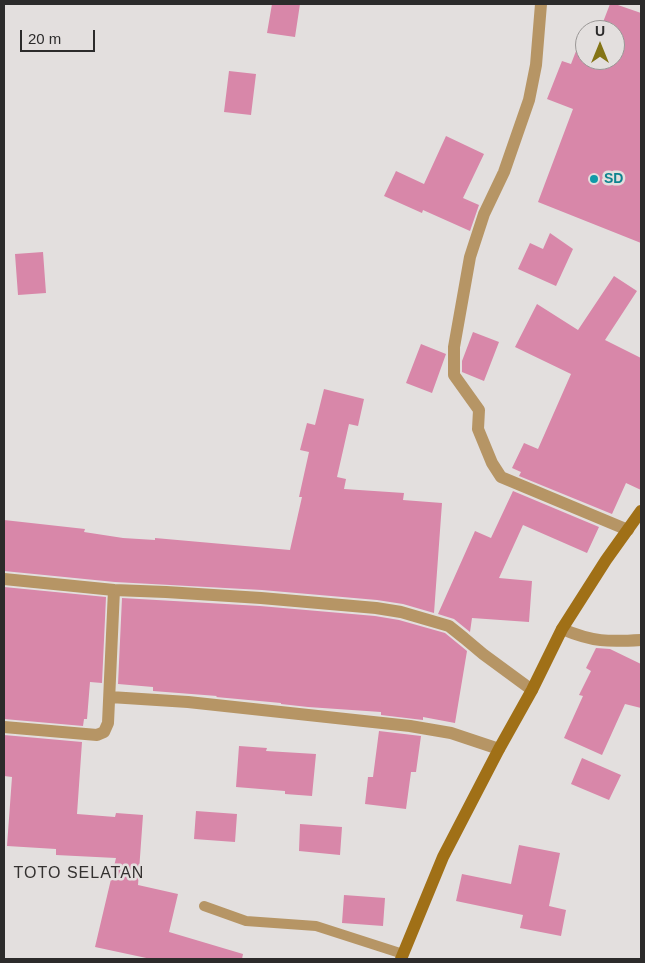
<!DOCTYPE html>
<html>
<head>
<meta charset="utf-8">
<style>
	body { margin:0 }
	#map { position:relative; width:645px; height:963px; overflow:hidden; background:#e3dfde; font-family:Helvetica,sans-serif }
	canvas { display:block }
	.frame { position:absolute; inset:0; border:5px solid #2c2b2b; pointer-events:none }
	.north { position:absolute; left:575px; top:20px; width:50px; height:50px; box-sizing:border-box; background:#e3dfde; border:1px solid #9a9796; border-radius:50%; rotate:0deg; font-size:14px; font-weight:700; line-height:20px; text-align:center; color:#2c2b2b }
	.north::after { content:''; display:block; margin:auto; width:18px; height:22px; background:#847416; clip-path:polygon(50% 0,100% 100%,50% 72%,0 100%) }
	.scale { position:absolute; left:20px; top:30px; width:75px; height:22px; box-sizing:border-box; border:2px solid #2c2b2b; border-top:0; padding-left:6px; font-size:15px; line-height:18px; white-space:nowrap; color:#2c2b2b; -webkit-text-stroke:4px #e3dfde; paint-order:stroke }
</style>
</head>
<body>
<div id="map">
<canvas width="645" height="963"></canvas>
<div class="frame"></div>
<div class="north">U</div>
<div class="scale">20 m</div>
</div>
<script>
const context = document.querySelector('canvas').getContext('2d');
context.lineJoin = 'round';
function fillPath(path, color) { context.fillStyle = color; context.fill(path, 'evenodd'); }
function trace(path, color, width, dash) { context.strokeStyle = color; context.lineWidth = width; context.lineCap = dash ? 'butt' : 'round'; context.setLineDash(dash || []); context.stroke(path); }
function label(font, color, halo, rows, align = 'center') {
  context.font = font + ' Helvetica,sans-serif'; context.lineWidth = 5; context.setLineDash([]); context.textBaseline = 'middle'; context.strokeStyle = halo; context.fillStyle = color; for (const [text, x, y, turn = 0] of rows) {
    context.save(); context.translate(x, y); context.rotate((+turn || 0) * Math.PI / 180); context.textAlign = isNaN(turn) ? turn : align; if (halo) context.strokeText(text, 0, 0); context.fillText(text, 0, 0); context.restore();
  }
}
const building = new Path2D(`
	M272,4H300L295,37L267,33Z
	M610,4H615L641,13V243L538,202L573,109L547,99L562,61L571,64L583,33L585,34V60H615V30H600Z
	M229,71L256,74L251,115L224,112Z
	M446,136L484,154L463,198L479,205L470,231L423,210L422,213L384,196L396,171L424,184Z
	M550,233L573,249L556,286L518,269L530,243L543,249Z
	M43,252L46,293L18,295L15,254Z
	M614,276L637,291L605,340L641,358V490L626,483L612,514L519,476L521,472L512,468L524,443L538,449L571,374L515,347L537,304L578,330Z
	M473,332L499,342L484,381L462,372V361Z
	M421,344L446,354L432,393L406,383Z
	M324,389L364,399L358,426L349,424L337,477L346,479L344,489L404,493L403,500L442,503L434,613L403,604L377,600L262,590L115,582L4,571V520L85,529L84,532L123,538L155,540V538L290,550L302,497H299L309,452L300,450L307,423L315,425Z
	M513,491L599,527L587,553L523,525L499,578L532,581L529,622L472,618L470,632L454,619L438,614L475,531L491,538Z
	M4,587L106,597L102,683L90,682L87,719H84L83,726L4,719Z
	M122,598L260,606L375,616L399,620L445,633L467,651L455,723L423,717V720L381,715V712L308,707L281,704V703L216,697L217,696L153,691V687L118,684Z
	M596,648L610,649L641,664V708L625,704L602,755L564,738L583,696L579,695L591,671L586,668Z
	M379,731L421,736L416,772H411L406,809L365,804L368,777H373Z
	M4,735L82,742L77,814L115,817L116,813L143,815L138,885L178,894L169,932L243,954L242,959H151L95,947L116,858L56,855V849L7,846L12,777L4,776Z
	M239,746L267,748L266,751L316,754L312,796L285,794V791L236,787Z
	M582,758L621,775L609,800L571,784Z
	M196,811L237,814L235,842L194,839Z
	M300,824L342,827L340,855L299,851Z
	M519,845L560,853L549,906L566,910L561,936L520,928L523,915L456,901L462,874L511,884Z
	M344,895L385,898L383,926L342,923Z`);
const lane = new Path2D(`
	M204,906L246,921L316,926L403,954`);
const street = new Path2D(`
	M541,4L536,65L529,100L504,172L484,214L470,257L454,347V375L479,410L478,429L492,463L501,477L628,530
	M4,579L114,590
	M562,629C593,642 608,642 641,640
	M110,697L188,702L410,726L451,733L499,749
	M4,727L97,735L104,732L108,723L114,590L166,592L261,598L376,608L401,612L449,626L464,638L483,654L532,690`);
const secondary = new Path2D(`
	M401,959L443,857L499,749L532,690L562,629L606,560L641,511`);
const markers = [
	[594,179,5,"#0f9aa8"]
];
const cultureNames = [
	["SD",604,179]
];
const quarterNames = [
	["TOTO SELATAN",79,874]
];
fillPath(building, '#d887a9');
trace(lane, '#b69565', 10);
trace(street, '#b69565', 12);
trace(secondary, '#a07017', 12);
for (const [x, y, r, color] of markers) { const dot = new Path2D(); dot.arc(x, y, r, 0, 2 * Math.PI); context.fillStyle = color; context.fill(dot); trace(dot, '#e3dfde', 2); }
label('bold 14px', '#0d838f', '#e3dfde', cultureNames, 'left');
context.letterSpacing = '1px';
label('16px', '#343130', '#e3dfde', quarterNames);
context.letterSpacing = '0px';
</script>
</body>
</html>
